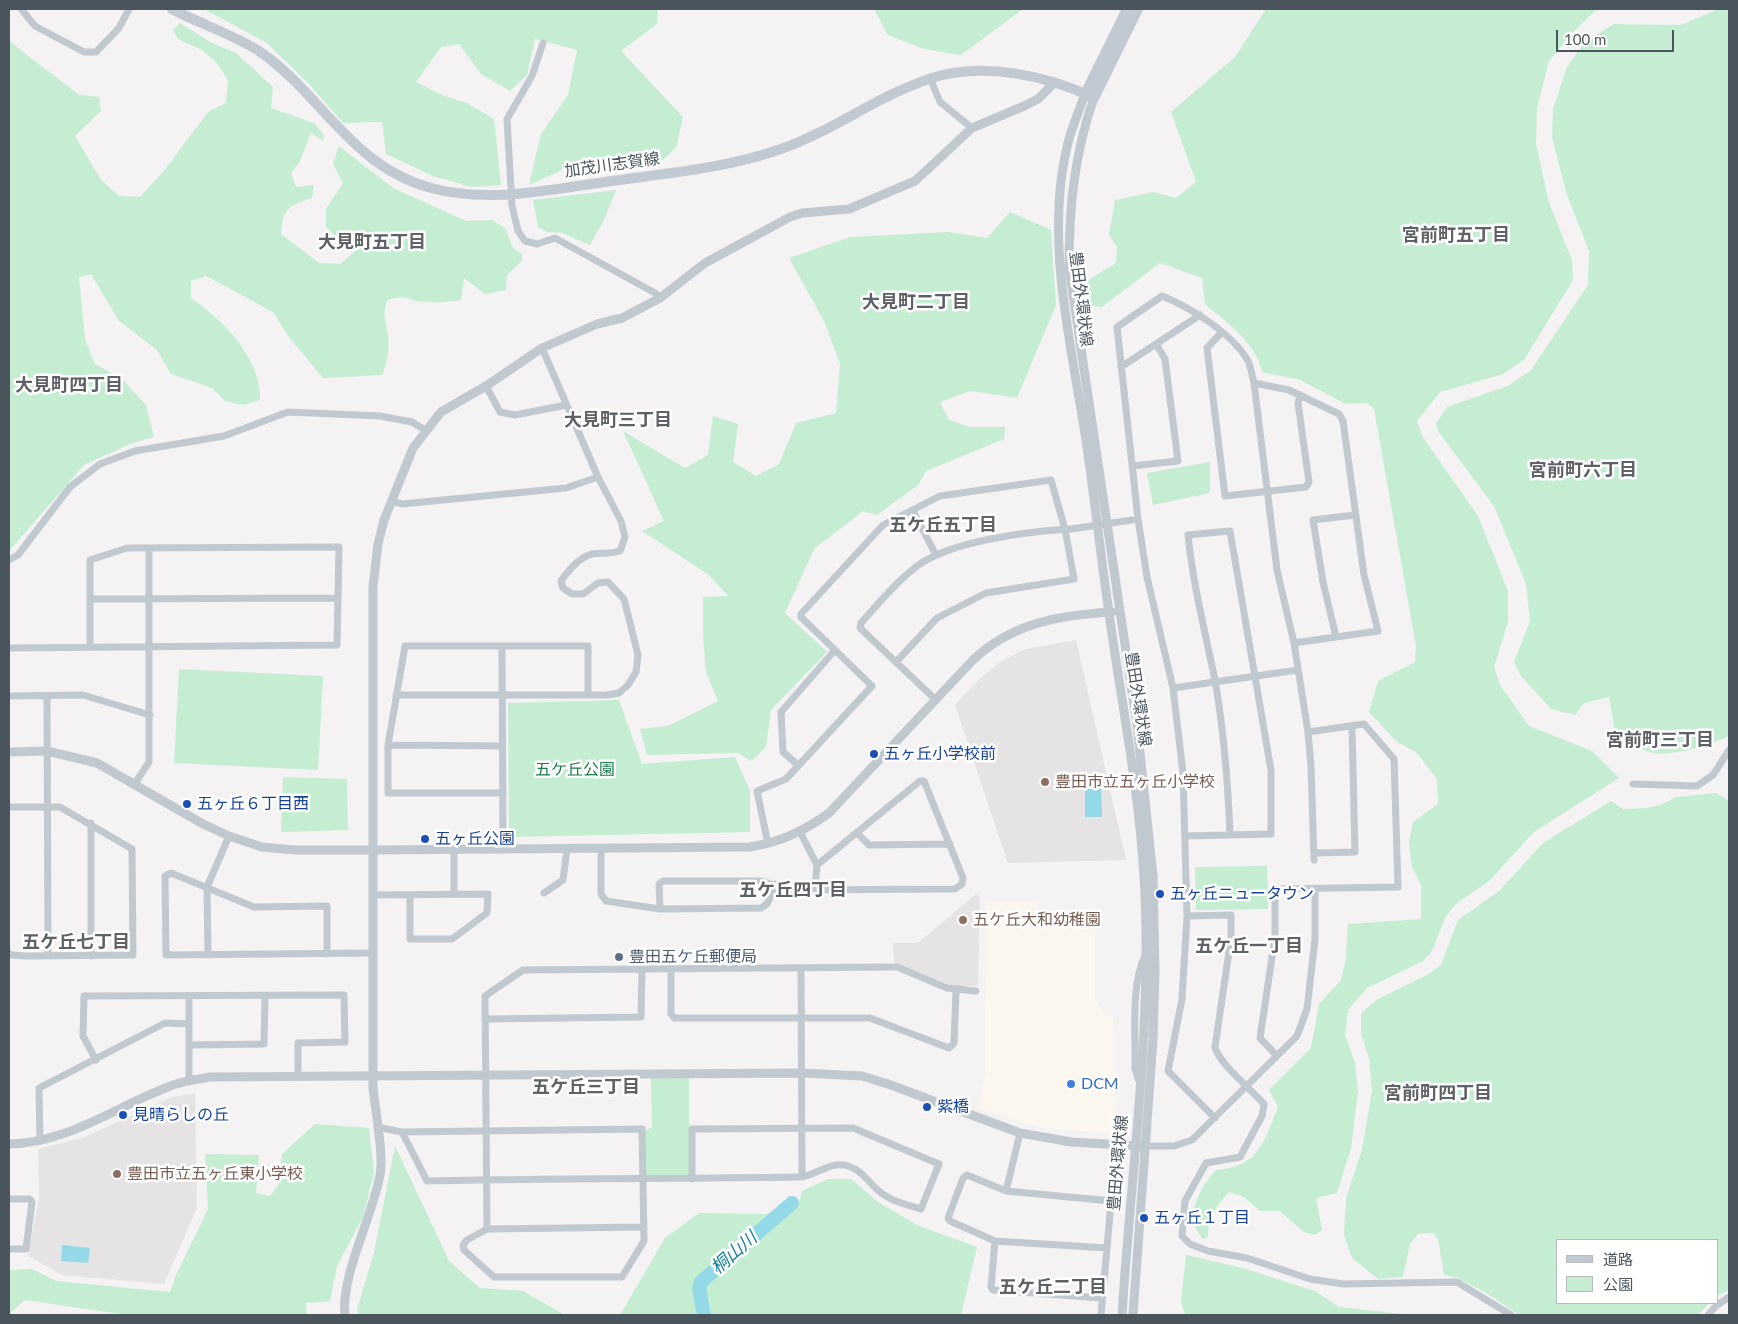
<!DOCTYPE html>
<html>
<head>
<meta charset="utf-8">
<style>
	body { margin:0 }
	#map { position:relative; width:1738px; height:1324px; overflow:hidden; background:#f4f2f2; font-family:Lato,"Noto Sans JP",sans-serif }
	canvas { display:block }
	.frame { position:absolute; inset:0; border:10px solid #4a555e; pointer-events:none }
	.legend { position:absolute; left:1556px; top:1239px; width:162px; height:65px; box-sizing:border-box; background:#fff; border:1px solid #b7bbbf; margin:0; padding:6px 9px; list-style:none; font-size:15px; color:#4a555e }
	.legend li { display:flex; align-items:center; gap:10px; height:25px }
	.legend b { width:25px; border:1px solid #b7bbbf }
	.scale { position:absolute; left:1556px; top:30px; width:118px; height:22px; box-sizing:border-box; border:2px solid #4a555e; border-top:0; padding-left:6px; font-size:15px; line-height:18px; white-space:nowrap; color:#4a555e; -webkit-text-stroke:4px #fff; paint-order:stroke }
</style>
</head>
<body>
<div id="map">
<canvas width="1738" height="1324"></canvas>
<div class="frame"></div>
<ul class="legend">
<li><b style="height:6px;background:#c1cad3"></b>道路</li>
<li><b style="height:14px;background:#c4edd2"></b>公園</li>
</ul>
<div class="scale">100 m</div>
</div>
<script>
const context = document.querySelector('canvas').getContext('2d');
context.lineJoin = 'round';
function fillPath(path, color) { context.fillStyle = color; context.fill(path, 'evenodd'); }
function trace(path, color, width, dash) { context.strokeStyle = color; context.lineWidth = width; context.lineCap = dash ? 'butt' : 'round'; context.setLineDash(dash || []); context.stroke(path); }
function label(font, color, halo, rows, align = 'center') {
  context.font = font + ' Lato,"Noto Sans JP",sans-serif'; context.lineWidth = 5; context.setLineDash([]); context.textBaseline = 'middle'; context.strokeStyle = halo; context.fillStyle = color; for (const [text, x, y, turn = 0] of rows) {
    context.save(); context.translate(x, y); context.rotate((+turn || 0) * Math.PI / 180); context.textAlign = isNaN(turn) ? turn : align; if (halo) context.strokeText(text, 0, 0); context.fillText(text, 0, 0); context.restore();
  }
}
const commercial = new Path2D(`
	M986,901H1037L1038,917L1078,914L1095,929V999L1106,1016H1113L1116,1134L1038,1127L978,1109L985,1075Z`);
const education = new Path2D(`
	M1076,640L1126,860L1008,863L955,705L979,679L1003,660L1026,649Z
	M976,894L980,896L978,986H953L894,963L893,943H918Z
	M195,1093L197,1208L164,1284L62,1275L28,1256L39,1198L38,1149L85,1137L170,1098Z`);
const green = new Path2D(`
	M204,9H658L657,24L621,51L683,117L676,148L656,166L620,168L596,158L570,162L560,171L529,185L541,134L568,95L577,50L535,39L527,75L510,91L481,74L459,44L441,47L416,82L444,96L467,103L494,119L501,185L471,187L433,176L386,154L382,122L343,123L309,84L267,43Z
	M874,9H1023L961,55L924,49L888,35Z
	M1266,9H1597L1572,33L1549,61L1537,108L1536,144L1549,203L1572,260L1573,280L1524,360L1503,374L1440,392L1417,421L1422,436L1478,516L1508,591V622L1494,667L1500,685L1529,726L1592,751L1619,778L1534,832L1489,881L1457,903L1446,916L1432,951L1423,961L1367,988L1348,1010L1345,1035L1355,1062L1358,1092L1351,1148L1337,1193L1316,1198L1322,1230L1315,1235L1304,1232L1280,1211H1260L1244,1197L1229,1192C1216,1207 1208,1217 1208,1237L1203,1239C1183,1217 1199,1189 1216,1170C1259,1167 1264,1142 1278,1107L1269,1090L1311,1048L1319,1004L1341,980L1346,958L1348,924L1421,919V885L1412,867L1409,842L1413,822L1438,804L1437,779L1417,753L1396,741L1369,712L1378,681L1415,662L1416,646L1374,409L1367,403L1346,404L1300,380L1262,372C1255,341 1228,324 1205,304L1202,278L1160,263L1102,307L1092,306L1085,282L1116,263L1117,247L1109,235L1115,200L1154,192L1176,198L1196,182L1171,112L1235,57Z
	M1718,9H1729V736C1710,745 1670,758 1649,752C1638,748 1627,741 1616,737L1609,697L1584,703L1575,715L1551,709L1521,676L1514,662L1530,621L1526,584L1494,506L1438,431L1436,423L1447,407L1508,386L1531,370L1588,285L1589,251L1567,195L1552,138L1553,109L1567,67L1585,42L1614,24L1681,25Z
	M180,23L212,43L236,53L273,87L271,108L314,123L324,135L323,141L311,133L299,163L291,173L296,187L314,185L312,198C288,206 283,208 281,234L319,263L340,264L358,249L352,239L335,236L326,227V209L343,183L333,164L339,146L393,188L466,221L492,220L505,228L513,248L522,254V261L507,275L506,290L485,294L464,278L461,300C449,302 438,303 425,302C406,301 411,293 387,300C382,316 386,320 388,335C390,350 387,362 382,375L323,378L289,337L273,312L206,276L191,281V298C222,319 262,359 260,400L243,405L225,401L212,388L171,374L157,350L119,321L91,274L79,277L85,339L95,364L122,379L146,405L154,437L130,444L84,465L9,551V41L79,95L99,97L101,111L75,136L101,180L119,196L140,197L163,172L209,111L226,103L228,80L216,62L202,50L178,39L173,30Z
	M616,190L603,222L590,245L562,233L547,232L538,227L533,200Z
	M1010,212L1051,230L1056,305L1017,398L970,391L940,402L949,420L969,427H1005L1004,439L926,471L918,485L877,515L863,511L814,549L785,613L827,652L771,710L766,747L751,761L738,753L647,755L640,729L668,726L718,701L706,672L703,637V597L728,596L709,575L642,531L664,521L623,431L685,468L708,455L713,416L738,424L733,462L756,476L779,464L796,423L836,413L840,364L825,323L789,258L851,237L948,232L987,238Z
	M1210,462V493L1153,505L1147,473Z
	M179,669L323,676L318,770L174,763Z
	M619,700L642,764L735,757L750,791V832L509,837L508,703Z
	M283,777L347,779L348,830L281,832Z
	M1716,793L1729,801V1290L1717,1296V1240H1557V1303H1709L1698,1315H1519L1488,1294L1458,1278L1444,1275L1438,1239L1433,1233L1418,1234L1410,1244L1403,1277L1378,1279L1352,1258L1344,1235L1346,1199L1362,1149L1372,1091L1369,1058L1361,1034V1014L1376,1000L1429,974L1441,965L1458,920L1499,891L1543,843L1611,801L1623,809L1647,808L1661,805L1676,797Z
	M1267,866L1268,909L1196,910L1195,867Z
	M651,1078H689V1175H646L645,1131L652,1127Z
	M315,1124L369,1128L374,1173L363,1217L337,1266L330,1301L306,1303L307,1315H127L25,1300L9,1314V1270L32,1269L56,1281L170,1292L176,1275L208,1209L205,1154L259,1155L256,1193L270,1196L279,1184L282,1154Z
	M395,1146L449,1261L480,1288L523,1291L565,1315H358L357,1309L374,1253Z
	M828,1179H851L878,1202L919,1226L977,1247L961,1315H620L665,1238L699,1213L766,1214L799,1202L802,1191Z
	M1186,1255L1243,1268L1315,1291L1339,1307L1412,1315H1185L1181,1301Z`);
const water = new Path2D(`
	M1085,787H1101L1102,817H1085Z
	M62,1245L90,1248L88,1263L61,1261Z`);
const river = new Path2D(`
	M704,1315L699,1289L701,1282L792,1203`);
const minor = new Path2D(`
	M21,9L35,26L84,52H96L119,28L129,9
	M543,43L532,76L507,119L512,206L518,231L525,241L537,244L555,238L655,293L660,298
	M930,78L940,102L972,128
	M1221,333L1207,348L1225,496L1306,487L1309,482L1298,403L1300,395
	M1121,367L1200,315
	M1254,383L1289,390L1339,414L1343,421L1364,575L1378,631L1294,643
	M486,386L500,412L515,415L566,405
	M1132,466L1178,461L1165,359L1156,344
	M392,501L402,504L566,488L598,477
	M913,511L936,555
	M9,560L18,555L70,487L100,464L135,451L224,436L288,412L380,416L412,422L425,430
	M90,599L338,598
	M1336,637L1323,582L1313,520L1355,515
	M502,646L503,849
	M9,648L337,645L339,547L127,548L90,560V647
	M1173,688L1298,670
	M396,695H607L619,693L628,685L636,672L638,655L624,599L608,582L598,583L583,594H572L563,588L561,581C568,571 579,557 592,554C602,552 608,555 620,551L625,537L621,521L598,477L542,348
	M9,696L83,695L150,715
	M47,696L48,956
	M936,700L860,628L861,623C878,604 896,582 917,566C951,541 1025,532 1068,529
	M388,745L502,746
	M798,765L783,752L781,712L835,650
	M1633,784L1697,786L1713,775L1729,750
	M134,785L149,762V548
	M503,793H388V745L405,646H588V695
	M9,807H60L132,849L133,955L26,956L11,955L9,953
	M91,823V956
	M800,832L817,865L815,889
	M857,833L869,845L950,844
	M1185,836L1271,834V770L1230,531L1188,535C1193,584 1205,632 1215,680C1224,732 1228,783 1230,835
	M768,844L757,791L786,779L872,686L801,617V614L883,525L940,496L1051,480L1065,529L1074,579L986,593L937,618L896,662
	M601,849V894L606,901L660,909L761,908L767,904L776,884
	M454,850V894
	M1314,853L1355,852L1352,727
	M544,893L563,880L567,849
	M373,895L488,894L487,913L452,939H410V895
	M660,909L659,884L663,881H761L790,890L955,889L962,884L963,878L924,781H920L817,865
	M1187,916L1231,915V938L1215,1047C1220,1065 1250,1088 1264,1104L1262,1116L1240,1157L1206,1163L1185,1201L1182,1236L1190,1244L1208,1251L1247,1258L1310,1279L1343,1284L1457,1282L1511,1315
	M327,954V906L254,907L171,873L165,876L166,955L373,953
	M208,955L207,887L229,836
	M801,968L802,1177
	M671,969V1014L674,1018H870L949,1048L954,1043L956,991
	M189,996V1081
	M485,1019L641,1017L642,969
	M189,1045L264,1044L265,996
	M1277,1056L1260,1038L1275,937V889L1398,887L1394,759L1364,724L1308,732
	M96,1060L83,1036L84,996L344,995L345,1042L298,1043V1075
	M1139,1081L1135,1069C1136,1035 1130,983 1146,954
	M1215,1118L1168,1071L1182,999L1187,916L1183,773L1173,688L1147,577L1138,519L1117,327L1162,296C1190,307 1233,334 1248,361C1251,367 1252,376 1254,383L1277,570L1294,643L1308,732L1311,766L1314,860
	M377,1127L402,1132L642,1129L644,1241L622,1277H494L464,1250L463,1245L467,1240L487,1229C486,1151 486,1073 485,996L523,970L890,967H897L947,988L976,991
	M402,1132L427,1181C551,1178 674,1179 798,1177C816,1177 829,1160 848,1166C865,1171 871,1188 886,1196C895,1203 910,1205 921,1209L939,1164L853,1128L692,1129V1179
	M40,1141L39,1088L165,1023L189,1024
	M1146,1146H1174L1192,1140L1297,1036L1307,1009L1315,939V889
	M1006,1191L1020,1133
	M9,1199H30L32,1202L26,1249H9
	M487,1229L643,1227
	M995,1241L991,1287L993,1290L1102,1298
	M1101,1315L1111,1203V1201L1006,1191L967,1175L963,1178L948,1218L950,1221L995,1241L1107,1248
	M1708,1315L1716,1306L1729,1297`);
const tertiary = new Path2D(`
	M1085,94C1079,111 1071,129 1067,147C1044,243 1073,351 1087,447C1095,502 1101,558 1109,613C1121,701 1139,788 1144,877C1153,1023 1131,1170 1122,1315
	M1094,98C1074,154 1069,209 1069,268L1137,725L1153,876L1155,972L1153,1040L1133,1315
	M9,752L47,751L97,763L203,824L229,836L262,847L295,850H373L750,847C781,842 804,831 829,813L972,661C1011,623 1060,615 1112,612
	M9,1144C68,1143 115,1107 168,1087C181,1081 196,1080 209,1077L802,1073L862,1076L888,1084L1020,1133L1071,1142L1140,1146
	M345,1315C340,1278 373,1215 380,1175C384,1154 375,1110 373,1087V587L378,544L384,520L413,448L441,412L486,386L542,348L597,324L622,318L660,298L705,263L790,217L802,213L849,209L915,181L972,128L1024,106L1038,99L1053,84`);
const secondary = new Path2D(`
	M172,9C200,24 232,34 259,51C322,94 350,166 431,188C490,204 552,189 612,181C668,173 727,168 781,149C833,131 879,95 932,78C983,62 1047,75 1094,98L1138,9
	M1085,94L1127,9`);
const minorBridge = new Path2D(`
	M1071,529L1132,520`);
const markers = [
	[874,754,5,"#1a4fb4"],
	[1045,782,5,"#8d6e63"],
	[187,804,5,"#1a4fb4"],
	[425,839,5,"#1a4fb4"],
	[1160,894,5,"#1a4fb4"],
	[963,920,5,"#8d6e63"],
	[619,957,5,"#5c6f8a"],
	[1071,1084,5,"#3f7fe0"],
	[927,1107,5,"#1a4fb4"],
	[123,1115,5,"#1a4fb4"],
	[117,1174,5,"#8d6e63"],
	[1144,1218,5,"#1a4fb4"]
];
const streetNames = [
	["加茂川志賀線",612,165,-8],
	["豊田外環状線",1081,299,83],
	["豊田外環状線",1138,699,81],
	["豊田外環状線",1118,1163,-85]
];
const transitNames = [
	["五ヶ丘小学校前",884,754],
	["五ヶ丘６丁目西",197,804],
	["五ヶ丘公園",435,839],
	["五ヶ丘ニュータウン",1170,894],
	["紫橋",937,1107],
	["見晴らしの丘",133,1115],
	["五ヶ丘１丁目",1154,1218]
];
const parkNames = [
	["五ケ丘公園",575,770]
];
const educationNames = [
	["豊田市立五ヶ丘小学校",1055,782],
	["五ケ丘大和幼稚園",973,920],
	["豊田市立五ヶ丘東小学校",127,1174]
];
const serviceNames = [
	["豊田五ケ丘郵便局",629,957]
];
const shopNames = [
	["DCM",1081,1084]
];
const neighbourhoodNames = [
	["宮前町五丁目",1456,235],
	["大見町五丁目",372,242],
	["大見町二丁目",916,302],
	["大見町四丁目",69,385],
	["大見町三丁目",618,420],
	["宮前町六丁目",1583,470],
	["五ケ丘五丁目",943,525],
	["宮前町三丁目",1660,740],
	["五ケ丘四丁目",793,890],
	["五ケ丘七丁目",76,942],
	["五ケ丘一丁目",1249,946],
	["五ケ丘三丁目",586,1087],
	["宮前町四丁目",1438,1093],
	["五ケ丘二丁目",1053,1287]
];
const waterNames = [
	["桐山川",734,1253,-41]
];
fillPath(commercial, '#fcf7ee');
fillPath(education, '#e5e3e3');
fillPath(green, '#c4edd2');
fillPath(water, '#94d9e7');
trace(river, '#94d9e7', 14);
trace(minor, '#c0c9cf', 7);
trace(tertiary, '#c0c9cf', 9);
trace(secondary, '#c1cad3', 10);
trace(minorBridge, '#c0c9cf', 7);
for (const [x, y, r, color] of markers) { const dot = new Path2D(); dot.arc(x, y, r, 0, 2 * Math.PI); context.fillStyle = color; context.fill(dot); trace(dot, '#fff', 2); }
label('16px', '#4a555e', '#fff', streetNames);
label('16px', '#164399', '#fff', transitNames, 'left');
label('16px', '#1e7c4a', '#fff', parkNames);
label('16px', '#785e54', '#fff', educationNames, 'left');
label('16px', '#4e5e75', '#fff', serviceNames, 'left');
label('16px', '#366cbe', '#fff', shopNames, 'left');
label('bold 18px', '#5e6266', '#fff', neighbourhoodNames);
label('italic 18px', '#168196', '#fff', waterNames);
</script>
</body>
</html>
